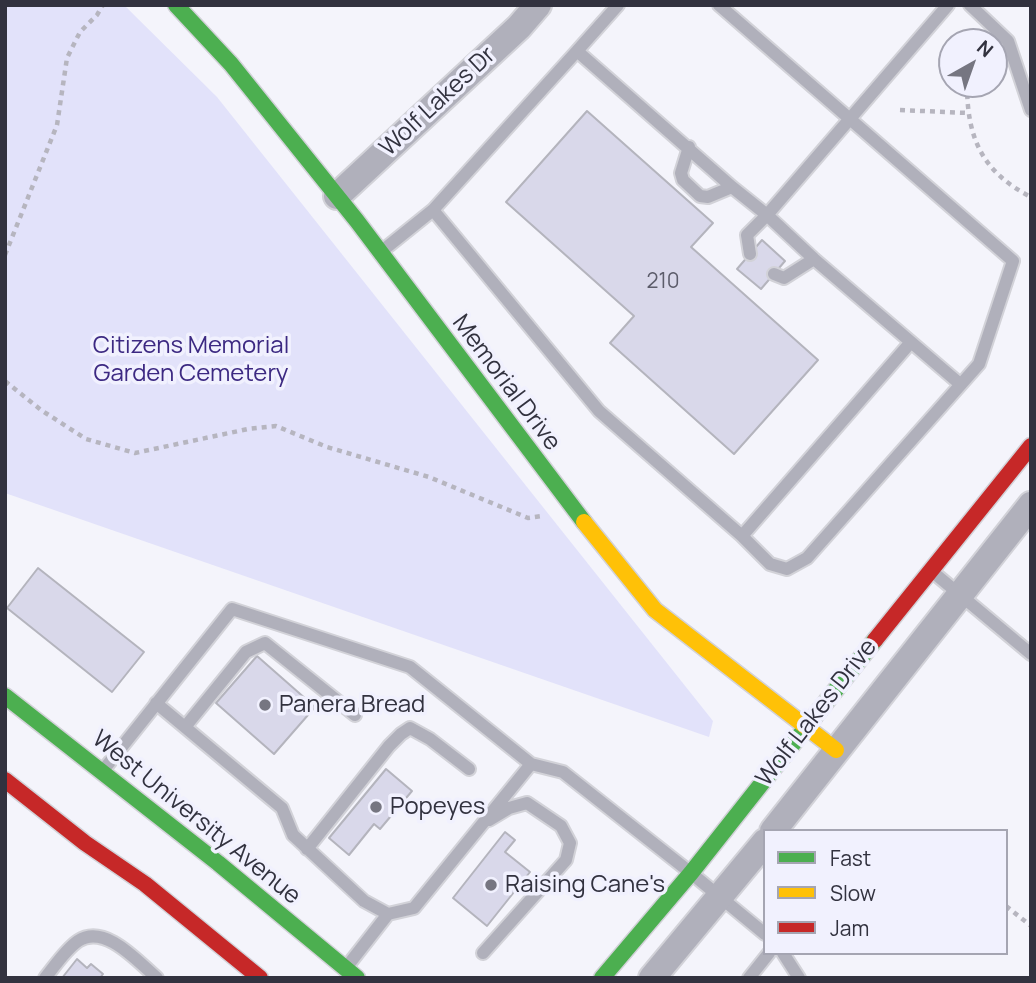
<!DOCTYPE html>
<html>
<head>
<meta charset="utf-8">
<style>
	body { margin:0 }
	#map { position:relative; width:1036px; height:983px; overflow:hidden; background:#f4f4fb; font-family:Manrope,sans-serif }
	canvas { display:block }
	.frame { position:absolute; inset:0; border:7px solid #32323f; pointer-events:none }
	.legend { position:absolute; left:763px; top:829px; width:245px; height:126px; box-sizing:border-box; background:#f1f1fe; border:2px solid #a5a5b2; margin:0; padding:9px 12px; list-style:none; font-size:21px; color:#32323f }
	.legend li { display:flex; align-items:center; gap:14px; height:35px }
	.legend b { width:35px; border:2px solid #a5a5b2 }
	.north { position:absolute; left:938px; top:28px; width:70px; height:70px; box-sizing:border-box; background:#f1f1fe; border:2px solid #a5a5b2; border-radius:50%; rotate:40deg; font-size:19px; font-weight:700; line-height:28px; text-align:center; color:#32323f }
	.north::after { content:''; display:block; margin:auto; width:24px; height:32px; background:#767681; clip-path:polygon(50% 0,100% 100%,50% 72%,0 100%) }
</style>
</head>
<body>
<div id="map">
<canvas width="1036" height="983"></canvas>
<div class="frame"></div>
<ul class="legend">
<li><b style="height:9px;background:#4caf50"></b>Fast</li>
<li><b style="height:9px;background:#ffc107"></b>Slow</li>
<li><b style="height:9px;background:#c62828"></b>Jam</li>
</ul>
<div class="north">N</div>
</div>
<script>
const context = document.querySelector('canvas').getContext('2d');
context.lineJoin = 'round';
function fillPath(path, color) { context.fillStyle = color; context.fill(path, 'evenodd'); }
function trace(path, color, width, dash) { context.strokeStyle = color; context.lineWidth = width; context.lineCap = dash ? 'butt' : 'round'; context.setLineDash(dash || []); context.stroke(path); }
function label(font, color, halo, rows, align = 'center') {
  context.font = font + ' Manrope,sans-serif'; context.lineWidth = 7; context.setLineDash([]); context.textBaseline = 'middle'; context.strokeStyle = halo; context.fillStyle = color; for (const [text, x, y, turn = 0] of rows) {
    context.save(); context.translate(x, y); context.rotate((+turn || 0) * Math.PI / 180); context.textAlign = isNaN(turn) ? turn : align; if (halo) context.strokeText(text, 0, 0); context.fillText(text, 0, 0); context.restore();
  }
}
const green = new Path2D(`
	M5,5H124L217,97L713,721L709,737L5,493Z`);
const building = new Path2D(`
	M587,111L713,223L691,247L818,360L734,454L610,343L634,316L506,202Z
	M762,240L785,261L761,289L737,269Z
	M38,568L144,652L112,692L7,608Z
	M257,656L315,707L274,754L216,703Z
	M386,769L412,791L380,829L374,824L349,855L329,838Z
	M505,832L515,840L505,852L530,872L487,926L453,898Z
	M77,959L87,968L91,964L103,974L100,978H62Z`);
const path = new Path2D(`
	M967,84C967,138 982,172 1031,197
	M900,110L968,113
	M5,255L57,125L67,58L80,32L97,15L103,5
	M5,381L41,410L86,439L135,453L248,429L276,426L327,447L429,477L528,518L542,516
	M1006,906L1031,926`);
const lane = new Path2D(`
	M970,5L1008,41L1031,110
	M577,51L618,5
	M689,147L681,173L683,180L700,196L708,197L732,187
	M433,210L599,411L742,536L770,564L787,569L807,558L979,364L1013,261L719,5
	M382,251L433,210L577,51L732,187L767,215L948,5
	M750,254L747,235L767,215L814,259L960,384
	M774,274L784,278L814,259
	M742,536L911,342
	M934,573L1031,654
	M156,703L282,808L293,835L364,901L388,914
	M185,727L246,652L265,643L355,715
	M105,768L232,609L410,667L531,764L563,772L691,873L765,934
	M307,849L389,746L401,734L410,728L430,739L469,769
	M483,953L566,860L570,843L561,826L527,803L509,808L489,820
	M783,953L799,978
	M349,964L388,914L414,908L531,764
	M45,978C55,966 65,950 78,941C105,923 138,962 157,978
	M749,978L769,953`);
const street = new Path2D(`
	M337,196L519,27L538,5
	M773,831L1031,505
	M652,978L765,842`);
const fast = new Path2D(`
	M176,5L231,64L357,221L584,522
	M5,696L218,863L357,978
	M602,978L691,873L875,640`);
const slow = new Path2D(`
	M584,522L655,610L836,750`);
const jam = new Path2D(`
	M875,640L1031,446
	M5,780L85,843L145,884L260,978`);
const markers = [
	[265,705,7,"#767681"],
	[376,807,7,"#767681"],
	[491,885,7,"#767681"]
];
const numberNames = [
	["210",663,282]
];
const streetNames = [
	["Wolf Lakes Dr",438,102,-43],
	["Memorial Drive",506,383,53],
	["Wolf Lakes Drive",817,713,-52],
	["West University Avenue",196,818,39]
];
const parkNames = [
	["Citizens Memorial",191,346],
	["Garden Cemetery",191,374]
];
const poiNames = [
	["Panera Bread",279,705],
	["Popeyes",390,807],
	["Raising Cane's",505,885]
];
fillPath(green, '#e2e2fa');
fillPath(building, '#d9d8ea');
trace(building, '#b4b4bd', 2);
trace(lane, '#d2d2d8', 16);
trace(street, '#d2d2d8', 30);
trace(fast, '#d2d2d8', 19);
trace(slow, '#d2d2d8', 19);
trace(jam, '#d2d2d8', 19);
trace(path, '#b6b5bf', 4.5, [5, 5]);
trace(lane, '#b0b0bb', 12);
trace(street, '#b0b0bb', 26);
trace(fast, '#4caf50', 16);
trace(slow, '#ffc107', 16);
trace(jam, '#c62828', 16);
for (const [x, y, r, color] of markers) { const dot = new Path2D(); dot.arc(x, y, r, 0, 2 * Math.PI); context.fillStyle = color; context.fill(dot); trace(dot, '#f1f1fe', 2.5); }
label('21px', '#5c5c6a', null, numberNames);
label('24px', '#32323f', '#f1f1fe', streetNames);
label('24px', '#3c2982', '#f1f1fe', parkNames);
label('24px', '#32323f', '#f1f1fe', poiNames, 'left');
</script>
</body>
</html>
